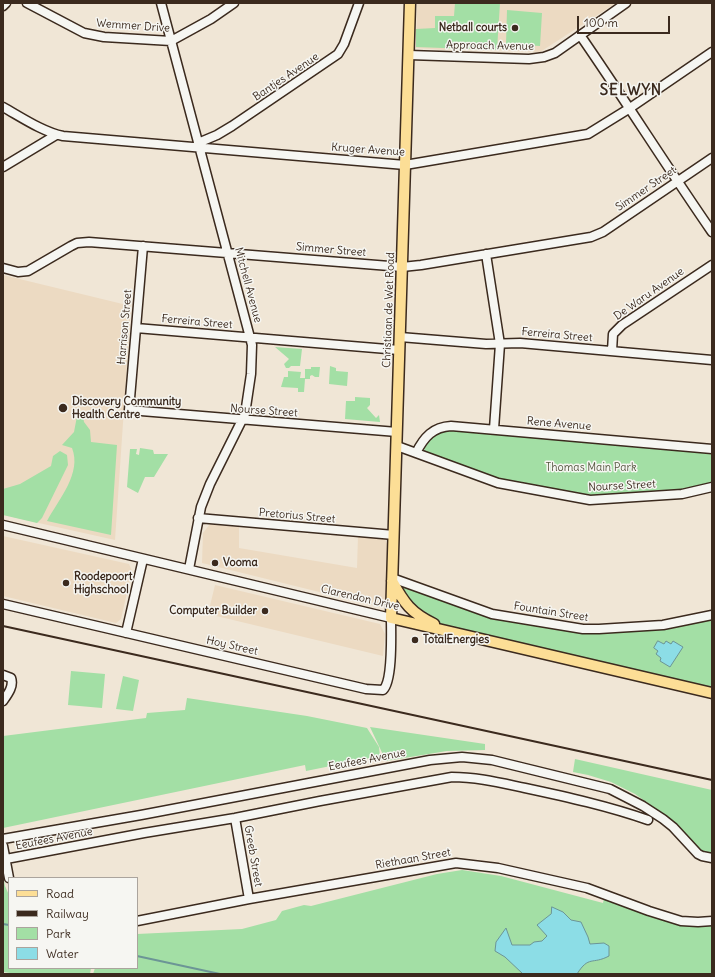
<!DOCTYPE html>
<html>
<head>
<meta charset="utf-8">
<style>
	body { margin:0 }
	#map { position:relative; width:715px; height:977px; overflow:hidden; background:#f0e6d6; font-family:Delius,sans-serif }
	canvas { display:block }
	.frame { position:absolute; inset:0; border:4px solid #3b2a1e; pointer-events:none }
	.legend { position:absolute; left:8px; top:877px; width:130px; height:92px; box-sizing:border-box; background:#f6f6f2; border:1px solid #aba49d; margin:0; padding:5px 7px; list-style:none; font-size:12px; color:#3b2a1e }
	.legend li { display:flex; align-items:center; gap:8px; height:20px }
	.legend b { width:20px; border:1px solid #aba49d }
	.scale { position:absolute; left:577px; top:16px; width:93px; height:18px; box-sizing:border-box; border:2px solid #3b2a1e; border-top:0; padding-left:5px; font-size:12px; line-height:14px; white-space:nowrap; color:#3b2a1e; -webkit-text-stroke:3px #f6f6f2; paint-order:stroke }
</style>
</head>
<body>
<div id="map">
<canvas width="715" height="977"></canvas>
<div class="frame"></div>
<ul class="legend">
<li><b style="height:5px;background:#fcde96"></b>Road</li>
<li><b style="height:5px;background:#3b2a1e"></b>Railway</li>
<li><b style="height:11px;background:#a3dfa5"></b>Park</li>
<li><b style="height:11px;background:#8cdde6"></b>Water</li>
</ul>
<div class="scale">100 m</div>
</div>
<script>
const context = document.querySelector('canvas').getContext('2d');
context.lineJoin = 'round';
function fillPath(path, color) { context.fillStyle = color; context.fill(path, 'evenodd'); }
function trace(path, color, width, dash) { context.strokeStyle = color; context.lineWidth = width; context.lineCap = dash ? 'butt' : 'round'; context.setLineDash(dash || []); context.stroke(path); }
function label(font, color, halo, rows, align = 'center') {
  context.font = font + ' Delius,sans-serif'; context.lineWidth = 3; context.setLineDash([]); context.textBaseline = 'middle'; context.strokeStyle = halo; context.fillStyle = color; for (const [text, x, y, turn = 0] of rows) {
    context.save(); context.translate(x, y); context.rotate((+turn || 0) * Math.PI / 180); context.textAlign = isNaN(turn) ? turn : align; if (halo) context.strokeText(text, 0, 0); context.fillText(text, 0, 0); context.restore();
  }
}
const built = new Path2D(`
	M417,3H616L540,52L450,48L445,50L416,48Z
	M3,275L131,306L115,540L3,515Z
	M210,524L239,527V548L357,568L358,536L385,539L388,546V600L380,607L202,563L203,533Z
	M3,536L129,564L132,571L121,619L116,623L3,596Z
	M215,585L380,624L385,634L383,656L208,614Z`);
const green = new Path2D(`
	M455,3H500L497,50L416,47V29L435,28V16H454Z
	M507,10L542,13L540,46L506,44Z
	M275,347L302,349L300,366H291L289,368H286L284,364L289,359Z
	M330,366L336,368V371L348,372L347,386L329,384Z
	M311,367H320L319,377H315L312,375L310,376V379H305L304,392H298V388L281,387L284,377H288V371L301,372L300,378H305V369H311Z
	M355,397L370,398V405L367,408L376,418L379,415L380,422L345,419L346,401H355Z
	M78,411H82L84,422L90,430L91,442L117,445L111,535L47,521C59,499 82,473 72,448L62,445L74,432Z
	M445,429L712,451V485L695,489L591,497L501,482L426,454L423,446L428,438Z
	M140,448L153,450L154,454H168L154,477H145L138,493L127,487L130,449H137L136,454L139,455Z
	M60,451L67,455L68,465L42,518L37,523L3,515V489L20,484L51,466L53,456Z
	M395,583L471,609L575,630L712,617V690L441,625L420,615Z
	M71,671L105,674L102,708L68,705Z
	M123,676L139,680L133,711L116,709Z
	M187,698L307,716L367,728L379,747L380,756L306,771L305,765L3,828V736L146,718L147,713L185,710Z
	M370,727L485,744V750L447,751L386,761Z
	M575,759L712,790V853H704L692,843L676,823L635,794L611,782L588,775L573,772Z
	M462,870L501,876L603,903L604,898L679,925L699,926L712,923V974H93L95,968H137V934L242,929L276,920L282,911L304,905L311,906L437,874Z
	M3,875L5,886L9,895V968H91L90,974H17L3,972Z`);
const water = new Path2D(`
	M658,641L664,644L666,641L671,644L673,641L683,647L670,667L660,661L661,658L656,654L658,651L654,648Z
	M552,907L563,912L571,920L581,922L588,937L590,944L604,943L609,946V956C592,965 589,955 577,974H523L505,957L495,951L496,942L506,928L512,945H530L534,942L542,941L547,936L537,925L551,914Z`);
const stream = new Path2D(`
	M3,924L9,925
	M137,956L220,974`);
const minor = new Path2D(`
	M27,3L84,33L104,37L171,41L211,19L234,3
	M161,3L252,345L251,374L245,414L210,484L201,507L189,569
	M3,6L6,3
	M580,35C625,100 667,167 712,232
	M409,55L529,59L544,57L555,53L626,3
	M3,107C21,117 43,132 63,136L405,165L588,134L630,108L712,52
	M198,143L217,135L232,126L338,54L344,44L359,3
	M3,167L56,135
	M143,246L129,410L397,432
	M486,254L500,344L494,429
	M3,268L18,272L28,271L71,246L77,243L89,242L402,267L421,265L591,237L603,232L712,158
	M136,328L399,350
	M400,337L486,344L520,343L712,360
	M612,351L613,334L622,325L712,265
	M397,446L498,483L590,500L682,494L712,487
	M416,453C424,437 433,427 451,426L712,449
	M198,518L394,535
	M3,525L391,618C391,632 393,681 383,690L366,689L3,604
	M392,578L492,614L583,629H599L663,625L712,615
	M126,633L143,559
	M3,675L11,678C14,686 8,694 3,701
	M235,818L249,899
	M3,839L141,815L430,760L462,757L492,760L610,789L643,806L663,819L673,827L698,854L702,856L712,858
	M3,846L9,878
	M6,859L144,833L235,818L320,801L452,777C477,777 501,783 525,788C567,797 608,806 648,820
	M137,921L249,899L456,863L498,868L587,888L649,911L681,921L698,922L712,921`);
const major = new Path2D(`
	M410,3L391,618L712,693
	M392,581C404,603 411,613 434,624`);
const rail = new Path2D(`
	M3,626L712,780`);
const markers = [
	[515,28,4,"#3b2a1e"],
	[63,408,5,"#3b2a1e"],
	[215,563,4,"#3b2a1e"],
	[66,583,4,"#3b2a1e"],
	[265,611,4,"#3b2a1e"],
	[415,640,4,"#3b2a1e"]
];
const streetNames = [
	["Wemmer Drive",133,26,4],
	["Approach Avenue",490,46,1],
	["Bantjes Avenue",286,77,-34],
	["Kruger Avenue",368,150,4],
	["Simmer Street",646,189,-34],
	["Simmer Street",331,250,5],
	["Mitchell Avenue",248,285,75],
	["De Waru Avenue",649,294,-35],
	["Christiaan de Wet Road",389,310,-88],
	["Ferreira Street",197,322,5],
	["Harrison Street",125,327,-85],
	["Ferreira Street",557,335,5],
	["Nourse Street",264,411,4],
	["Rene Avenue",559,424,5],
	["Nourse Street",622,486,-3],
	["Pretorius Street",297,516,5],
	["Clarendon Drive",360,598,13],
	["Fountain Street",551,612,9],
	["Hoy Street",232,646,13],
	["Eeufees Avenue",367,760,-11],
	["Eeufees Avenue",54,839,-11],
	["Greeb Street",253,856,80],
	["Riethaan Street",413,859,-10]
];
const poiNames = [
	["Netball courts",507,28,"right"],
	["Discovery Community",72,402],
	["Health Centre",72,415],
	["Vooma",223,563],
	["Roodepoort",74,577],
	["Highschool",74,590],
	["Computer Builder",257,611,"right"],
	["TotalEnergies",423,640]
];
const parkNames = [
	["Thomas Main Park",591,468]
];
const districtNames = [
	["SELWYN",631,91]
];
fillPath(built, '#ecdac2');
fillPath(green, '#a3dfa5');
fillPath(water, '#8cdde6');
trace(water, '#6c9596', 1);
trace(stream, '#6c9596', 2);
trace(minor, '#3b2a1e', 11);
trace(major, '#3b2a1e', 13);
trace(minor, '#f6f6f2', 8);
trace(major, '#fcde96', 10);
trace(rail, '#3b2a1e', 2);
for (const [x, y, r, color] of markers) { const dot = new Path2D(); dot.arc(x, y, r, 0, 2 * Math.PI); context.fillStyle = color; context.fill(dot); trace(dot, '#f6f6f2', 1.5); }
label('11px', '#3b2a1e', '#f6f6f2', streetNames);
label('bold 11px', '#3b2a1e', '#f6f6f2', poiNames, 'left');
label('11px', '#555740', '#f6f6f2', parkNames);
context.letterSpacing = '1px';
label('bold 15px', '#3b2a1e', '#f6f6f2', districtNames);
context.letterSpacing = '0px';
</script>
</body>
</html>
